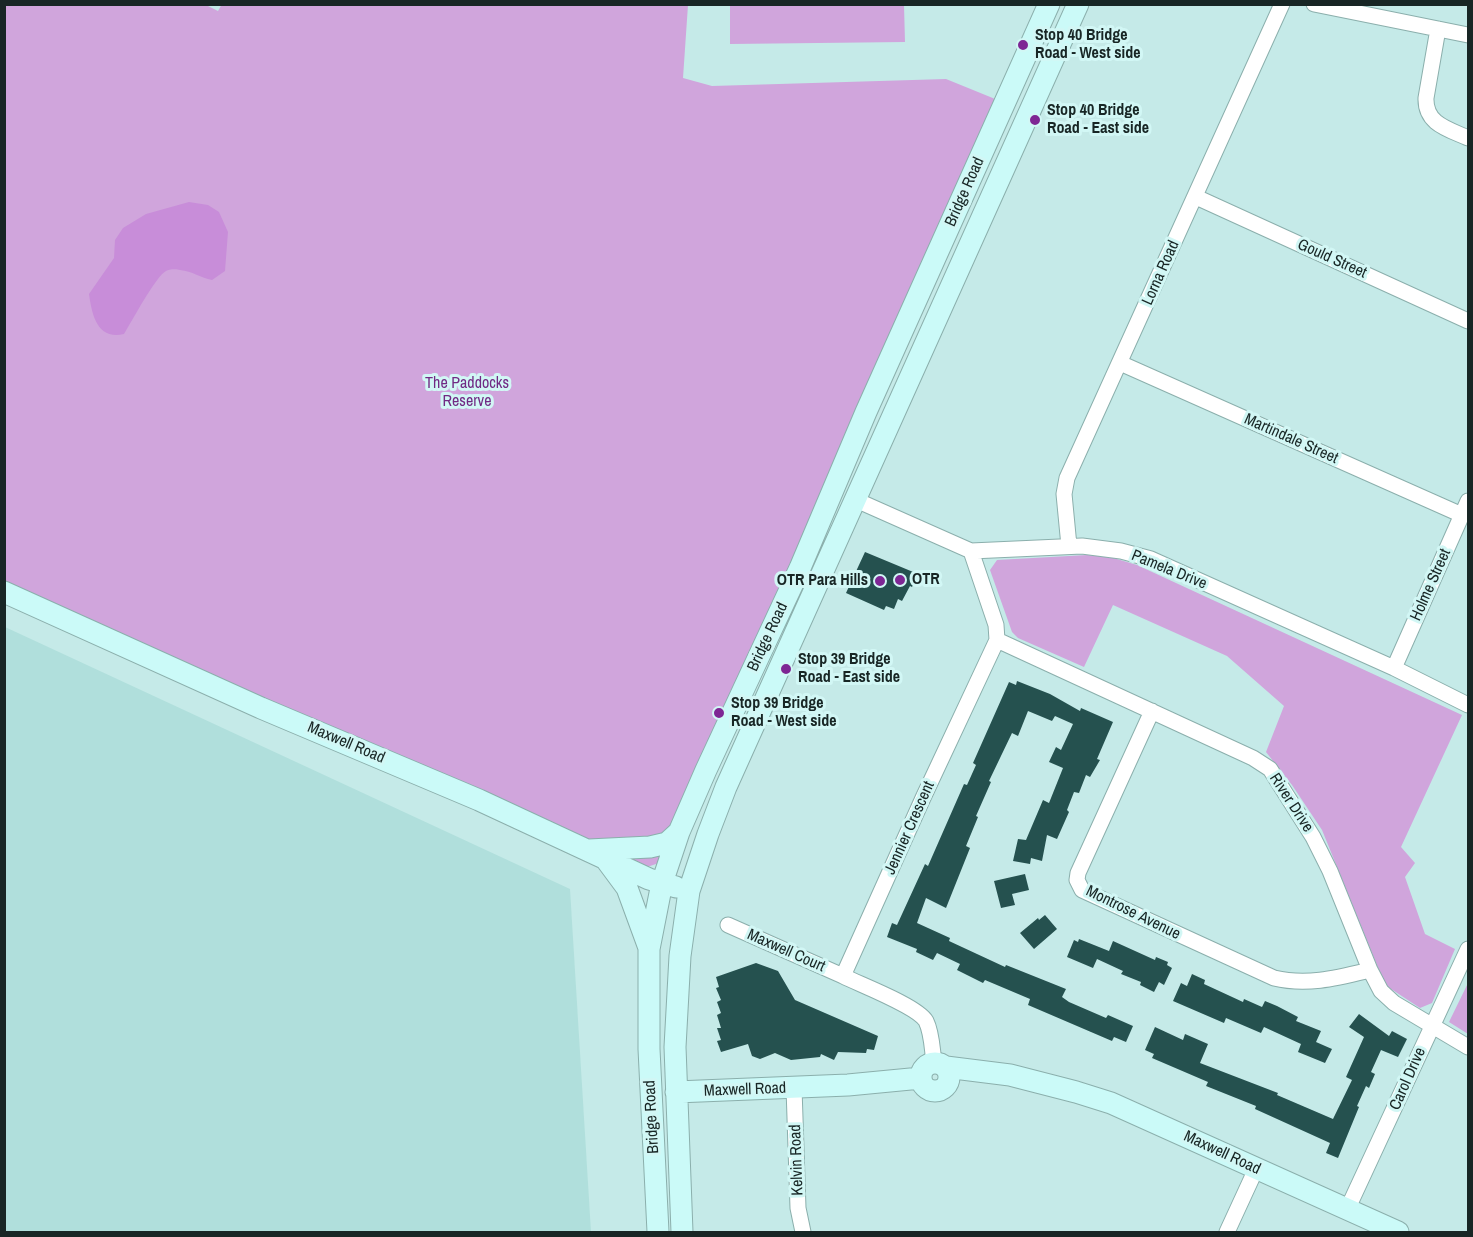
<!DOCTYPE html>
<html>
<head>
<meta charset="utf-8">
<style>
	body { margin:0 }
	#map { position:relative; width:1473px; height:1237px; overflow:hidden; background:#c5eae8; font-family:"Archivo Narrow",sans-serif }
	canvas { display:block }
	.frame { position:absolute; inset:0; border:6px solid #182625; pointer-events:none }
</style>
</head>
<body>
<div id="map">
<canvas width="1473" height="1237"></canvas>
<div class="frame"></div>
</div>
<script>
const context = document.querySelector('canvas').getContext('2d');
context.lineJoin = 'round';
function fillPath(path, color) { context.fillStyle = color; context.fill(path, 'evenodd'); }
function trace(path, color, width, dash) { context.strokeStyle = color; context.lineWidth = width; context.lineCap = dash ? 'butt' : 'round'; context.setLineDash(dash || []); context.stroke(path); }
function label(font, color, halo, rows, align = 'center') {
  context.font = font + ' "Archivo Narrow",sans-serif'; context.lineWidth = 6; context.setLineDash([]); context.textBaseline = 'middle'; context.strokeStyle = halo; context.fillStyle = color; for (const [text, x, y, turn = 0] of rows) {
    context.save(); context.translate(x, y); context.rotate((+turn || 0) * Math.PI / 180); context.textAlign = isNaN(turn) ? turn : align; if (halo) context.strokeText(text, 0, 0); context.fillText(text, 0, 0); context.restore();
  }
}
const built = new Path2D(`
	M5,627L570,889L591,1232H5Z`);
const green = new Path2D(`
	M204,4L218,11L222,4L688,5L683,78L712,86L946,79L1005,103L668,860L650,866H630L5,591V5Z
	M730,5H904L905,42L730,44Z
	M1087,555L1110,557L1137,565L1462,715L1401,847L1415,863L1405,877L1425,934L1455,949L1432,1003L1420,1008L1385,985L1322,830L1292,785L1266,752L1284,706L1227,656L1113,605L1084,667L1018,638L1012,632L990,570L997,560Z
	M1468,983V1034L1449,1022Z`);
const water = new Path2D(`
	M189,202L208,205L219,212L228,232L225,271L212,280C201,278 192,271 180,270C177,269 169,269 166,271C156,276 132,321 124,334C97,340 92,315 89,294L114,258L115,240L123,228L146,214Z`);
const building = new Path2D(`
	M865,552L918,574L912,587L910,586L902,601L898,599L894,609L886,606L884,610L846,593Z
	M1017,681L1050,694L1080,711L1081,708L1113,722L1097,759L1100,760L1090,777L1086,775L1079,793L1074,792L1067,810L1069,812L1057,839L1047,835L1042,861L1031,858L1030,864L1013,861L1018,839L1026,840L1043,800L1049,803L1063,768L1049,762L1056,747L1061,750L1073,724L1055,716L1052,721L1028,711L1018,736L1012,733L989,781L991,782L976,816L978,817L966,846L970,848L946,908L926,898L917,923L950,938L949,941L1005,967L1006,965L1066,989L1062,997L1069,1002L1106,1018L1108,1015L1133,1026L1126,1042L1114,1037L1112,1041L1028,1005L1030,999L985,980L983,983L957,970L960,964L937,953L933,960L916,952L917,949L887,937L892,923L897,925L925,864L928,866L964,784L967,785L976,765L973,763L1009,682L1016,685Z
	M1025,874L1029,890L1012,894L1015,905L1001,908L994,881Z
	M1045,915L1057,929L1034,949L1020,933L1038,918L1039,920Z
	M1079,939L1109,951L1113,941L1155,960L1156,957L1168,962L1167,965L1172,968L1164,985L1159,982L1154,992L1140,985L1141,982L1121,974L1123,971L1097,959L1093,968L1067,957L1074,940L1078,942Z
	M756,963L778,971L795,1000L878,1036L874,1050L867,1049L866,1053L838,1052L834,1060L821,1054L820,1057L791,1060L775,1053L760,1059L752,1056L748,1044L721,1052L717,1041L721,1040L717,1028H721L717,1015L721,1013L717,1002L721,1000L716,988L719,987L716,977Z
	M1192,974L1205,980L1204,984L1243,1002L1244,999L1262,1007L1265,1001L1277,1006L1298,1017L1296,1021L1321,1031L1316,1042L1332,1049L1325,1063L1298,1052L1301,1044L1264,1027L1261,1033L1226,1018L1224,1023L1173,1001L1181,983L1187,986Z
	M1359,1014L1389,1036L1392,1031L1407,1039L1398,1057L1381,1050L1371,1072L1375,1074L1369,1088L1366,1086L1357,1106L1359,1107L1338,1158L1326,1153L1330,1143L1255,1109L1256,1106L1206,1086L1208,1082L1152,1058L1154,1054L1145,1050L1155,1027L1183,1040L1185,1034L1208,1044L1200,1063L1278,1093L1277,1095L1333,1119L1352,1080L1346,1077L1364,1037L1349,1027Z`);
const street = new Path2D(`
	M1314,4L1468,35
	M1438,29L1426,98C1425,124 1448,129 1468,138
	M1196,197L1468,321
	M1120,363L1462,515
	M856,500L971,551L1082,546L1121,551L1151,559L1394,668L1468,705
	M1069,546L1064,494L1067,478L1282,4
	M997,640L1253,758L1270,769L1313,837L1330,871L1370,970L1381,991L1394,1003L1468,1047
	M1394,668L1468,501
	M1152,711L1078,873L1077,880L1082,890L1274,978C1307,986 1337,978 1370,970
	M728,925L843,976
	M934,1062C932,1049 932,1033 926,1021C917,1006 861,985 843,976L923,798L997,640L996,625L971,551
	M794,1088L798,1208L803,1232
	M1347,1210L1468,949
	M1227,1232L1256,1169`);
const secondary = new Path2D(`
	M4,592L261,708L479,800L649,879L676,887
	M589,850L650,847L667,843L679,832
	M607,861L627,888L649,948
	M921 1077a14 14 0 1 1 28 0a14 14 0 1 1-28 0Z
	M946,1067L1010,1075L1076,1092L1111,1103L1398,1232
	M676,1092L848,1085L921,1078
	M658,1232L649,1049V949L662,883L679,832L706,770L800,568L866,412L1049,4
	M682,1232L675,1047L680,956L689,891L708,834L726,787L1078,4`);
const markers = [
	[1023,45,6,"#7e2694"],
	[1035,120,6,"#7e2694"],
	[900,580,6,"#7e2694"],
	[880,581,6,"#7e2694"],
	[786,669,6,"#7e2694"],
	[719,713,6,"#7e2694"]
];
const poiNames = [
	["Stop 40 Bridge",1035,36],
	["Road - West side",1035,54],
	["Stop 40 Bridge",1047,111],
	["Road - East side",1047,129],
	["OTR",912,580],
	["OTR Para Hills",868,581,"right"],
	["Stop 39 Bridge",798,660],
	["Road - East side",798,678],
	["Stop 39 Bridge",731,704],
	["Road - West side",731,722]
];
const streetNames = [
	["Bridge Road",965,192,-66],
	["Gould Street",1332,259,24],
	["Lorna Road",1161,273,-66],
	["Martindale Street",1291,439,24],
	["Pamela Drive",1169,570,22],
	["Holme Street",1431,585,-66],
	["Bridge Road",768,637,-65],
	["Maxwell Road",346,743,23],
	["River Drive",1291,803,57],
	["Jennier Crescent",910,828,-66],
	["Montrose Avenue",1133,913,26],
	["Maxwell Court",786,951,24],
	["Carol Drive",1408,1079,-66],
	["Maxwell Road",745,1090,-2],
	["Bridge Road",652,1117,-93],
	["Maxwell Road",1222,1153,25],
	["Kelvin Road",797,1160,-92]
];
const parkNames = [
	["The Paddocks",467,384],
	["Reserve",467,402]
];
fillPath(built, '#b0dfdc');
fillPath(green, '#d0a5dc');
fillPath(water, '#c88dd9');
fillPath(building, '#25514f');
trace(street, '#8bafac', 17);
trace(secondary, '#8bafac', 23);
trace(street, '#fff', 15);
trace(secondary, '#cbfaf8', 21);
for (const [x, y, r, color] of markers) { const dot = new Path2D(); dot.arc(x, y, r, 0, 2 * Math.PI); context.fillStyle = color; context.fill(dot); trace(dot, '#d2f7f5', 2); }
label('bold 16px', '#182625', '#d2f7f5', poiNames, 'left');
label('16px', '#182625', '#d2f7f5', streetNames);
label('16px', '#712a84', '#d2f7f5', parkNames);
</script>
</body>
</html>
